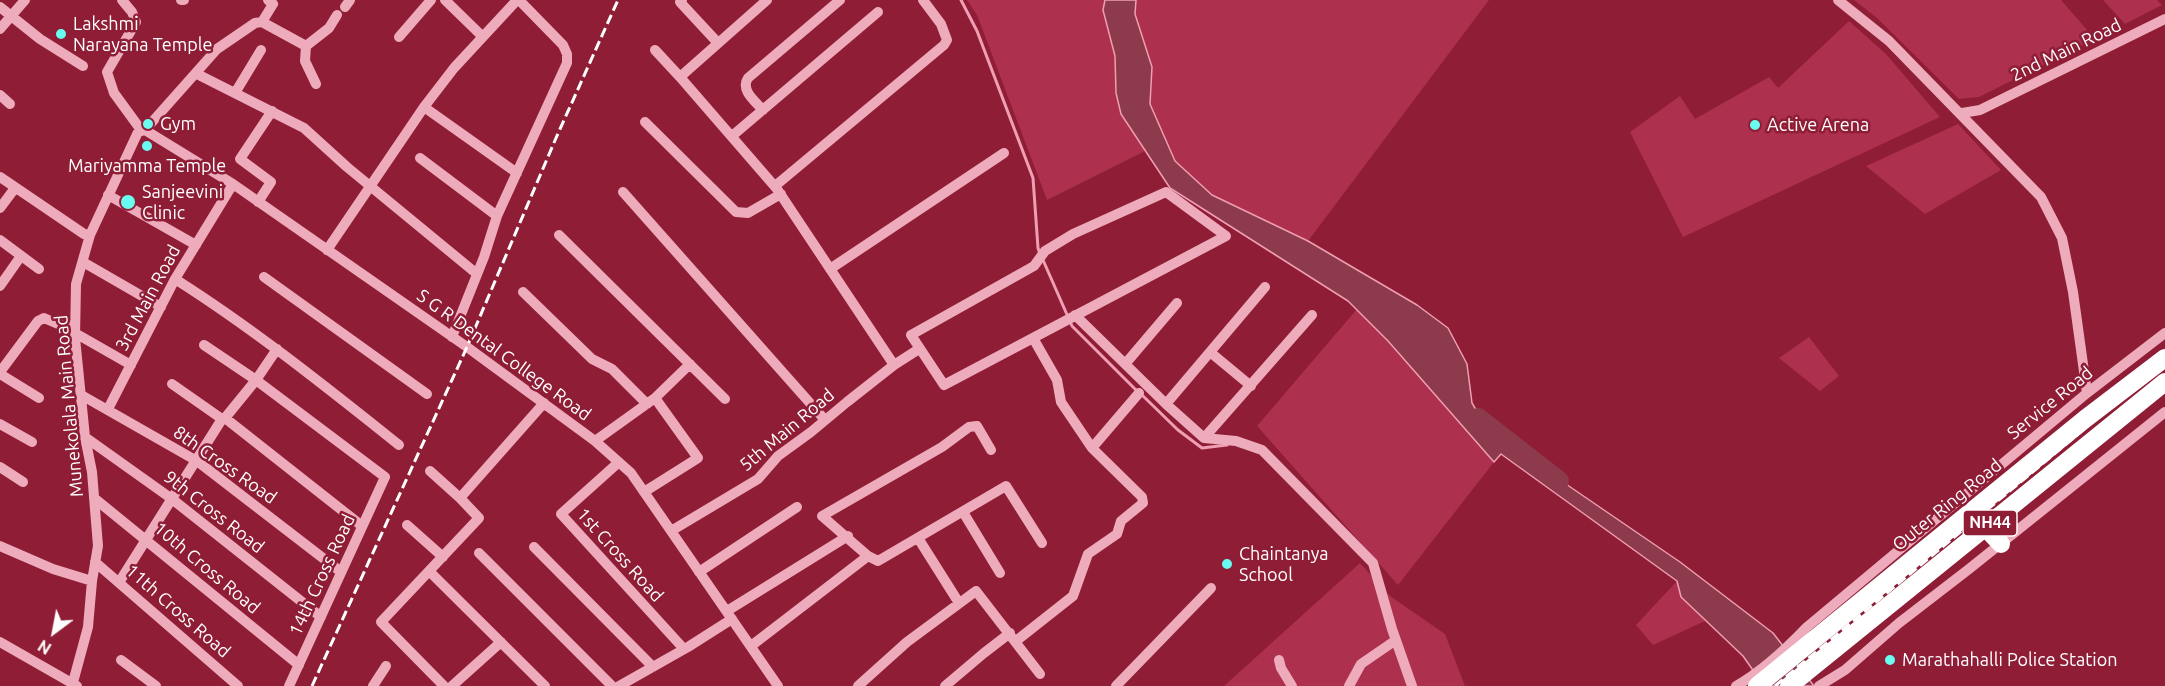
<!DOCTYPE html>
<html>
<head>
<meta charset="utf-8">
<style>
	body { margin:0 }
	#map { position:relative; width:2165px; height:686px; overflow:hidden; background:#8f1d36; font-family:Ubuntu,sans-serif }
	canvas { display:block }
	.north { position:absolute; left:24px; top:602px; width:60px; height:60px; -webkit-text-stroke:4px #8f1d36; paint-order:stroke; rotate:212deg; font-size:16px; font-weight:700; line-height:24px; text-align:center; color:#fff }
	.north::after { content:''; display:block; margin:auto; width:21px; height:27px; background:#fff; clip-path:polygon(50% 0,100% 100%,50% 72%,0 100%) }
</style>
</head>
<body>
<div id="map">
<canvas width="2165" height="686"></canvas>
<div class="north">N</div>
</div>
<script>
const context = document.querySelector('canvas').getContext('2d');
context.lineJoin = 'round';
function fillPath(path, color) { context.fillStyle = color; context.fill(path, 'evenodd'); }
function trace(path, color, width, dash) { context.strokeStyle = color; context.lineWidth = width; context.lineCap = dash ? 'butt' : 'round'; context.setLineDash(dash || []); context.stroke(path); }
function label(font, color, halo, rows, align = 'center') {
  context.font = font + ' Ubuntu,sans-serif'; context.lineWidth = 5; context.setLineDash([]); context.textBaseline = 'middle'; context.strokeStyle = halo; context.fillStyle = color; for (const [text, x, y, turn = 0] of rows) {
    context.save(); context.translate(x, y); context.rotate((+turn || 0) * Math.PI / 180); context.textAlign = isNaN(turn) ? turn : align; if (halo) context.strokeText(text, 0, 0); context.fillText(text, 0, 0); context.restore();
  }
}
const green = new Path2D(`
	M967,0H1105L1103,10L1115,56L1116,93L1121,114L1145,151L1047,200L977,15Z
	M1136,0H1489L1308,241L1212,195L1175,161L1150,104L1152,67L1135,14Z
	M1854,0H2061L2095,39L1979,97L1959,99L1877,18Z
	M2103,0H2157L2162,5L2125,24Z
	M1849,21L1886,54L1940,117L1683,237L1630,132L1680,96L1695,119L1769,77L1778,88Z
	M1958,124L2001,170L1925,214L1866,166Z
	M1357,309L1388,341L1494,462L1398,585L1257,426Z
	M1809,337L1839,376L1820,391L1779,358Z
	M1360,563L1390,596L1445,634L1465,686H1224Z
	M1677,581L1681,597L1705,621L1653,645L1636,625Z`);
const water = new Path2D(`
	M1105,0H1136L1135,14L1152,67L1150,104L1175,161L1212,195L1308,241L1417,305L1448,328L1467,364L1472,403L1482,420L1522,454L1680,562L1773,633L1814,686H1764L1743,656L1681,597L1677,581L1501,454L1494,462L1388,341L1348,301L1170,188L1121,114L1116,93L1115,56L1103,10Z`);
const stream = new Path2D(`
	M961,0L977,31L1033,178L1038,248L1040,254
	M1043,260L1072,326L1137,391
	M1142,395L1178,430L1202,448L1227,445`);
const river = new Path2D(`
	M1478,418L1559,481`);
const minor = new Path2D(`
	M122,0L132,12L136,22L107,72L114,93L141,130
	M181,0H184
	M445,0L483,37
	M682,0L680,2L718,43
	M767,0L680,77L777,189L894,365
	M1838,0L1889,41L2041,197L2062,238L2073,292L2087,393
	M0,7L40,39L83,66
	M345,7L350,0
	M262,22L273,4L268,0
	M0,29L25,0
	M399,37L431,0
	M306,46L305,61L316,84
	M655,50L680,77
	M197,74L304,128L347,167L477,274
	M235,93L261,50
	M0,95L10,104
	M424,107L517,173
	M763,110C755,101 740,90 748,78L840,0
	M1962,113L1980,110L2165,19
	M645,122L736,212L748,213L781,194
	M145,130L217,49L255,23L262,22L306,46L329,28L337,15
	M732,136L878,12
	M420,158L497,216
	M0,177L84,234L90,235
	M775,186L944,45L947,40L941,24L923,0
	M623,192L825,420
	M1166,192L1226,236L944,385L911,335L1034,266L1045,251L1073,234Z
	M108,195L196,245
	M258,202L271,182L240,159L272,111
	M0,208L15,188
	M559,235L725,399
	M0,240L39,269
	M327,250L424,107L454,68L517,0
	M83,262L161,307
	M830,269L1004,153
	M264,277L427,394
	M175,279C254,329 326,387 399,445
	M0,286L21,256
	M523,292L592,359L612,369L647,404
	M1075,315L1166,404L1265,287
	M75,333L131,365
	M452,337L484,257L497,216L567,63V54L563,45L519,0
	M1033,338L1057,380L1061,402L1092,448
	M204,345L256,380L385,477L289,686
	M1210,352L1251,386
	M1126,363L1177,303
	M0,372L38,321L44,318L58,324L75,326
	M0,374L39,398
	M172,384L222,419
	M83,396L197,461L341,572
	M1166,404L1204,438L1312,315
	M108,409L175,279L233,184
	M225,418L362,526
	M0,424L32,442
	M85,437L172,499L321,617
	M1204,438L1236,441L1262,450L1373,563L1392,629L1412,686
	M595,441L655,398L690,364
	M991,450L977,426L969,427L942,447L822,516L868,556L878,561L1006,486L1042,543
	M619,462L561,514L684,649
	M0,467L23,482
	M430,471L460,498
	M644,492L698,458L655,398
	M94,498L299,665
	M963,512L1000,573
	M407,525L443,557
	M671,531L758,479L778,456L811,432L847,402L894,365L919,349
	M918,538L959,603
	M0,546L53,569L92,581
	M534,547L653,667
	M479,553L612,686
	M95,562L238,686
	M429,571L545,686
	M699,572L797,507
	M120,581L222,419L225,418L256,380L277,349
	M727,611L848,536
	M1016,641L1073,596L1088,554L1117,534L1121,521L1143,503L1142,497L1092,448L1139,393
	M0,642L77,686
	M751,646L868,556
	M121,660L156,686
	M1279,660L1281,668L1292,686
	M72,686L88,627L92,581L98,546L92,472L85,437L75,338L76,284L90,235L138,132L145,130L233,184L467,347L595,441L631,473L778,686
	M373,686L386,666
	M444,686L381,622L479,518L460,498L544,403
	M452,686L501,642
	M619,686L688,647L732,619
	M858,686L907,642L976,591L1040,674
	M945,686L984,653L1010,633
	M1116,686L1211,588
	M1349,686L1361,664L1396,640
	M1736,686C1763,671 1786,649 1807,627L2087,393L2165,333
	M1819,686L1845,670L1899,623L1969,569L2165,412`);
const highway = new Path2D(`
	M1985,527L2001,544
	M1757,686L2085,419L2165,358
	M1789,686L2165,382`);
const rail = new Path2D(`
	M312,686L467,347L556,138L618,0
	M1775,686L2165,362`);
const markers = [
	[61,34,6,"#69fdf2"],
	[148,124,6,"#69fdf2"],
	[1755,125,6,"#69fdf2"],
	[147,146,6,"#69fdf2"],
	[128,202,8,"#69fdf2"],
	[1227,564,6,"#69fdf2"],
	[1890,660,6,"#69fdf2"]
];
const shields = [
	[1990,523,54]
];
const shieldNames = [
	["NH44",1990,523]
];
const poiNames = [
	["Lakshmi",73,24],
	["Narayana Temple",73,45],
	["Gym",160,124],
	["Active Arena",1767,125],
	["Mariyamma Temple",147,166,"center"],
	["Sanjeevini",142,192],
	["Clinic",142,213],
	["Chaintanya",1239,554],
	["School",1239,575],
	["Marathahalli Police Station",1902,660]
];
const streetNames = [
	["2nd Main Road",2066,50,-26],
	["3rd Main Road",148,298,-62],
	["S G R Dental College Road",504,355,36],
	["Service Road",2050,403,-39],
	["Munekolala Main Road",69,406,-95],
	["5th Main Road",787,430,-40],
	["8th Cross Road",225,465,35],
	["Outer Ring Road",1947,505,-39],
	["9th Cross Road",214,512,38],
	["1st Cross Road",620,555,48],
	["10th Cross Road",207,568,40],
	["14th Cross Road",322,575,-65],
	["11th Cross Road",178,611,41]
];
fillPath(green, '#ad304e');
fillPath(water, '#8d3a4d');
trace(water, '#ef9eb3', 1.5);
trace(stream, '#ef9eb3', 3);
trace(river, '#8d3a4d', 20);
trace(minor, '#edabbb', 10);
trace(highway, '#fff', 18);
trace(rail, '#fff', 3, [10, 4.5]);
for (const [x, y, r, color] of markers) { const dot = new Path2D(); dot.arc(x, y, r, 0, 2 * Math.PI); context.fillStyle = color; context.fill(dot); trace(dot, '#8f1d36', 2); }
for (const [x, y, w] of shields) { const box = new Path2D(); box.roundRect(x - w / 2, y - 13, w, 26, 4.5); context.fillStyle = '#8f1d36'; context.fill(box); trace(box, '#fff', 1.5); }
label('bold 16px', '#fff', null, shieldNames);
label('18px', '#fff', '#8f1d36', poiNames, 'left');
label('18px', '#fff', '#8f1d36', streetNames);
</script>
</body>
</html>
